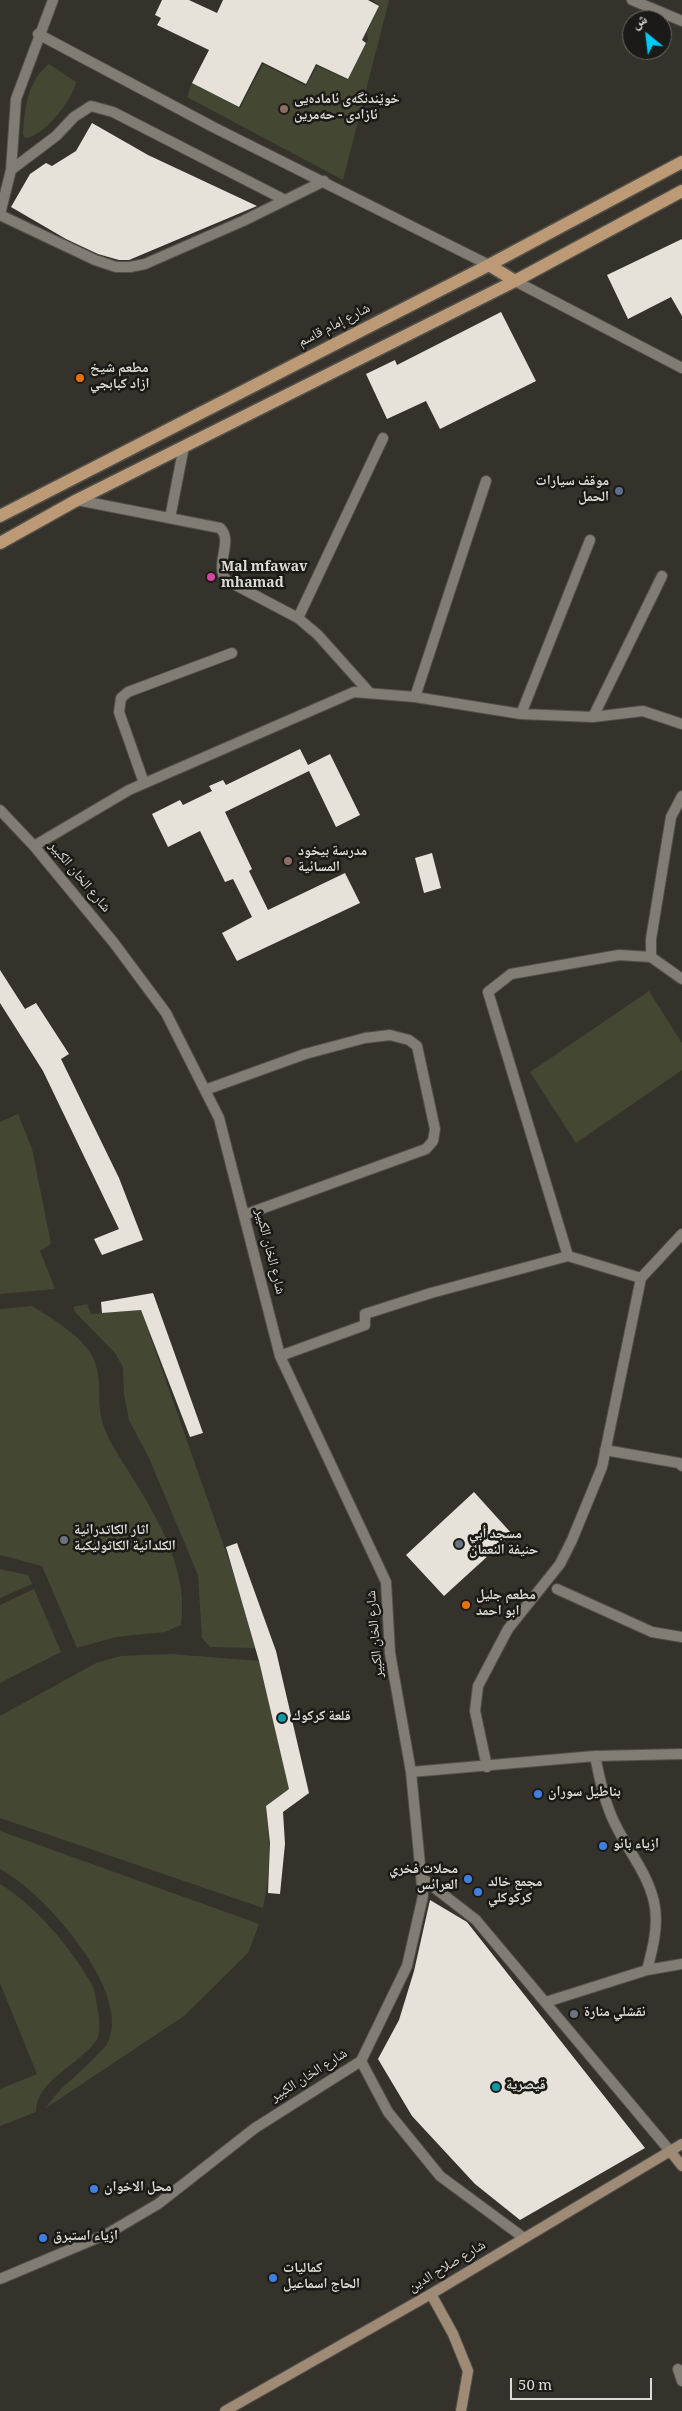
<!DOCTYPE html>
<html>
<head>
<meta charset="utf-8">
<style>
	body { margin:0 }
	#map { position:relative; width:682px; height:2411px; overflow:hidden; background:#35322c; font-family:Georgia,"Noto Naskh Arabic",serif }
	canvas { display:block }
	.north { position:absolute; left:622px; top:10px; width:50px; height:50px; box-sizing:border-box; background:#1c1a17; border:1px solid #696763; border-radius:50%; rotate:331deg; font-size:14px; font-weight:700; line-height:20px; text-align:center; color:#dddbd6 }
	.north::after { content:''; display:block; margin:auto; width:18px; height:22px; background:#00cbf8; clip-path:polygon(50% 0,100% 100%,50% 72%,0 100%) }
	.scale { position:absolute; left:510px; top:2378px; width:142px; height:22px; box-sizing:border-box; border:2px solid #dddbd6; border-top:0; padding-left:6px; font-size:15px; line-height:18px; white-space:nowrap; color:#dddbd6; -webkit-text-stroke:4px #1c1a17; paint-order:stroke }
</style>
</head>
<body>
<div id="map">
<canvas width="682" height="2411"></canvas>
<div class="north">ش</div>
<div class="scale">50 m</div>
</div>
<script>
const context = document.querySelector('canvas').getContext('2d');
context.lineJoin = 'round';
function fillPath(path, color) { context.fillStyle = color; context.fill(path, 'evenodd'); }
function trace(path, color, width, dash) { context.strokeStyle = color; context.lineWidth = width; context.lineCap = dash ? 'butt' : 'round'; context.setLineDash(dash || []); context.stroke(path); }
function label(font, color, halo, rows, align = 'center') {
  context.font = font + ' Georgia,"Noto Naskh Arabic",serif'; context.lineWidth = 5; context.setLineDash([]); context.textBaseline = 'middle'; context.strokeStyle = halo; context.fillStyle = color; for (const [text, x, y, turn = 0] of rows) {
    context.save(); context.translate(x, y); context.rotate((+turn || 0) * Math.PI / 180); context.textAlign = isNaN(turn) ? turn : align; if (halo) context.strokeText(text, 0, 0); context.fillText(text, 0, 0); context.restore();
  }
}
const green = new Path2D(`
	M373,0H389L343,180L187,97L192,83L240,108L263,64L306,86L317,66L348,80L368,40L367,32L379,6Z
	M49,64L76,82C73,99 44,137 25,138L23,134C25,107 27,82 49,64Z
	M649,991L682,1043V1070L576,1143L530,1072Z
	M18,1114L32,1149L51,1244L40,1251L55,1289L0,1294V1122Z
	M87,1304L91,1314L141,1310L232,1569L255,1648L210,1647L202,1638L198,1575L149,1458L129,1420L124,1395L123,1367L115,1353L76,1313L73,1307Z
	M32,1306C52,1318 86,1339 94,1360C103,1381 96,1403 103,1424C109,1443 122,1460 132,1477C159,1520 189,1573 181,1625L165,1632L116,1637L77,1648L42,1566L0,1555V1309Z
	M0,1569L28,1575L32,1584L0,1598Z
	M34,1589L61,1652L0,1683V1605Z
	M171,1654L259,1661L289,1789L266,1806C270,1841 271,1874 263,1908L0,1818V1716L96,1663L121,1656Z
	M0,1831L259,1924L248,1953L184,2016L46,2108C59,2087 80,2074 96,2056C99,2052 105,2048 107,2044C135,1994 42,1890 0,1869Z
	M0,1884C34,1904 73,1950 92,1985C96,1992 96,2003 98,2011C99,2020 101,2033 96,2041C79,2065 36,2080 36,2112L0,2126V2089L37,2074L0,1983Z`);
const building = new Path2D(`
	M162,0H189L217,13L223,0H368L379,6L362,40L366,43L348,79L316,64L306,84L262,62L239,107L192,83L209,50L157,25L161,18L155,15Z
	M92,123L148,155L257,206L129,260H119L98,254L66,239L11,207L30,174L46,163L52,166L76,151Z
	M682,239V316L671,297L628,319L607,275Z
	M501,312L536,381L440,429L426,401L387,419L366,374L395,360L397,365Z
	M300,749L308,765L330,754L360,815L336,827L309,771L225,812L252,869L249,871L268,910L345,873L360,903L237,961L222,933L252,917L233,879L225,882L200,831L168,847L152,814L180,800L183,805L212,791L209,786L223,780L226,785Z
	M432,853L441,888L424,893L415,858Z
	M0,970L25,1009L36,1003L69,1054L61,1059L119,1178L143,1240L102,1255L94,1239L119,1229L43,1071L0,1003Z
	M153,1293L203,1433L190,1437L141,1310L102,1313L101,1302Z
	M474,1492L512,1534L444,1596L406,1555Z
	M237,1543L276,1651L309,1793L283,1812L285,1844L280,1894L268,1893L270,1843L266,1806L289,1789L259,1661L226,1547Z
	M430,1900L467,1922L645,2148L520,2220L475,2184L412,2116L378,2059L399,2020L414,1971Z`);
const street = new Path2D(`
	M632,0L682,21
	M38,34L215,128L489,265
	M11,170L56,136L74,117L91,106L113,112L285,200
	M0,214L11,170L16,99L53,0
	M0,215L95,260L116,267H130L145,264L243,221L324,181
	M515,281L682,368
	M77,500L220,528C234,541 214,564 226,580L298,618L318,635L369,692
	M170,518L184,446
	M298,618L383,438
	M415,697L486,481
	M521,714L590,540
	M593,717L662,576
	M144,783L119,712L121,698L128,692L232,653
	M682,796L671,817L651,939V957L682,979
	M0,810L34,846L114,943L166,1013L219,1118L280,1356L386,1582L390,1653L411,1772L423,1896L407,1966L361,2061L255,2128L158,2204L107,2234L0,2279
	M34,846L129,790L354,692L415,697L521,714L593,717L643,711L682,724
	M205,1090L305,1054L365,1038L390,1035L409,1040L417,1046L435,1129L433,1141L426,1149L244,1215
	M568,1256L488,992L511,974L619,955L651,957
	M280,1356L365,1325V1314L431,1293L568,1256L641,1278
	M605,1450L679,1463L682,1466
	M557,1589L652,1632L682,1637
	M595,1756C599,1776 603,1796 611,1815C623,1845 647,1870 654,1902C659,1924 653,1948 647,1970
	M487,1767L475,1711L478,1686L508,1629L560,1564L572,1540L602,1467L641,1278L682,1234
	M411,1772L595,1756L682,1754
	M422,1878L476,1920L670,2151
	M546,2002L647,1970L682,1964
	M361,2061L388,2112L440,2176L524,2238
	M678,2369L682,2381`);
const secondary = new Path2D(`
	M670,2151L682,2166
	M431,2294L453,2334L468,2371L461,2411
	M225,2411L431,2294L682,2144`);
const primary = new Path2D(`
	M489,265L515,281
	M0,516L489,265L682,162
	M0,543L77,500L515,281L682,191`);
const markers = [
	[284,109,5,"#8d6e63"],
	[80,378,5,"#e8710a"],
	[619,491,5,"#5c6f8a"],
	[211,577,5,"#d1479c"],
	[288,861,5,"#8d6e63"],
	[64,1540,5,"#6b7280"],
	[459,1544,5,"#6b7280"],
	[466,1605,5,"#e8710a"],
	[282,1718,5,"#0f9aa8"],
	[538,1794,5,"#3f7fe0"],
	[603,1846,5,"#3f7fe0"],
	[468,1879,5,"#3f7fe0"],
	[478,1892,5,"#3f7fe0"],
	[574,2014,5,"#6b7280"],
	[496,2087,5,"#0f9aa8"],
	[94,2189,5,"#3f7fe0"],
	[43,2238,5,"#3f7fe0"],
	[273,2278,5,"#3f7fe0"]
];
const poiNames = [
	["خوێندنگەی ئامادەیی",294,101],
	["ئازادی - حەمرین",294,117],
	["مطعم شيخ",90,370],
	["ازاد كبابجي",90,386],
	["موقف سيارات",609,483,"right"],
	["الحمل",609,499,"right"],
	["Mal mfawav",221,569],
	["mhamad",221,585],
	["مدرسة بيخود",298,853],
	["المسائية",298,869],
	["اثار الكاتدرائية",74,1532],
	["الكلدانية الكاثوليكية",74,1548],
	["مسجد أبي",469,1536],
	["حنيفة النعمان",469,1552],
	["مطعم جليل",476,1597],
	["ابو احمد",476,1613],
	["قلعة كركوك",292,1718],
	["بناطيل سوران",548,1794],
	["ازياء بانو",613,1846],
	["محلات فخري",458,1871,"right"],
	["العرائس",458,1887,"right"],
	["مجمع خالد",488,1884],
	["كركوكلي",488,1900],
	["نقشلي منارة",584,2014],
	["قيصرية",506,2087],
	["محل الاخوان",104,2189],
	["ازياء استبرق",53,2238],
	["كماليات",283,2270],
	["الحاج اسماعيل",283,2286]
];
const streetNames = [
	["شارع إمام قاسم",335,327,-27],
	["شارع الخان الكبير",78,878,50],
	["شارع الخان الكبير",268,1252,76],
	["شارع الخان الكبير",377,1634,-95],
	["شارع الخان الكبير",310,2077,-32],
	["شارع صلاح الدين",448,2268,-31]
];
fillPath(green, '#444833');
fillPath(building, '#e6e2d9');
trace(street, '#53504a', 12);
trace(secondary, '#53504a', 12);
trace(primary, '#53504a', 15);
trace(street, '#817d75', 10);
trace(secondary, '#9f8b75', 10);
trace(primary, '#bc9a75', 12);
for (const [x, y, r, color] of markers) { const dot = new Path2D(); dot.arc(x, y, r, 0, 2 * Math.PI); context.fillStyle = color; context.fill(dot); trace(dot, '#1c1a17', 2); }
label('bold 14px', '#dddbd6', '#1c1a17', poiNames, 'left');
label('14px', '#dddbd6', '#1c1a17', streetNames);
</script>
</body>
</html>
